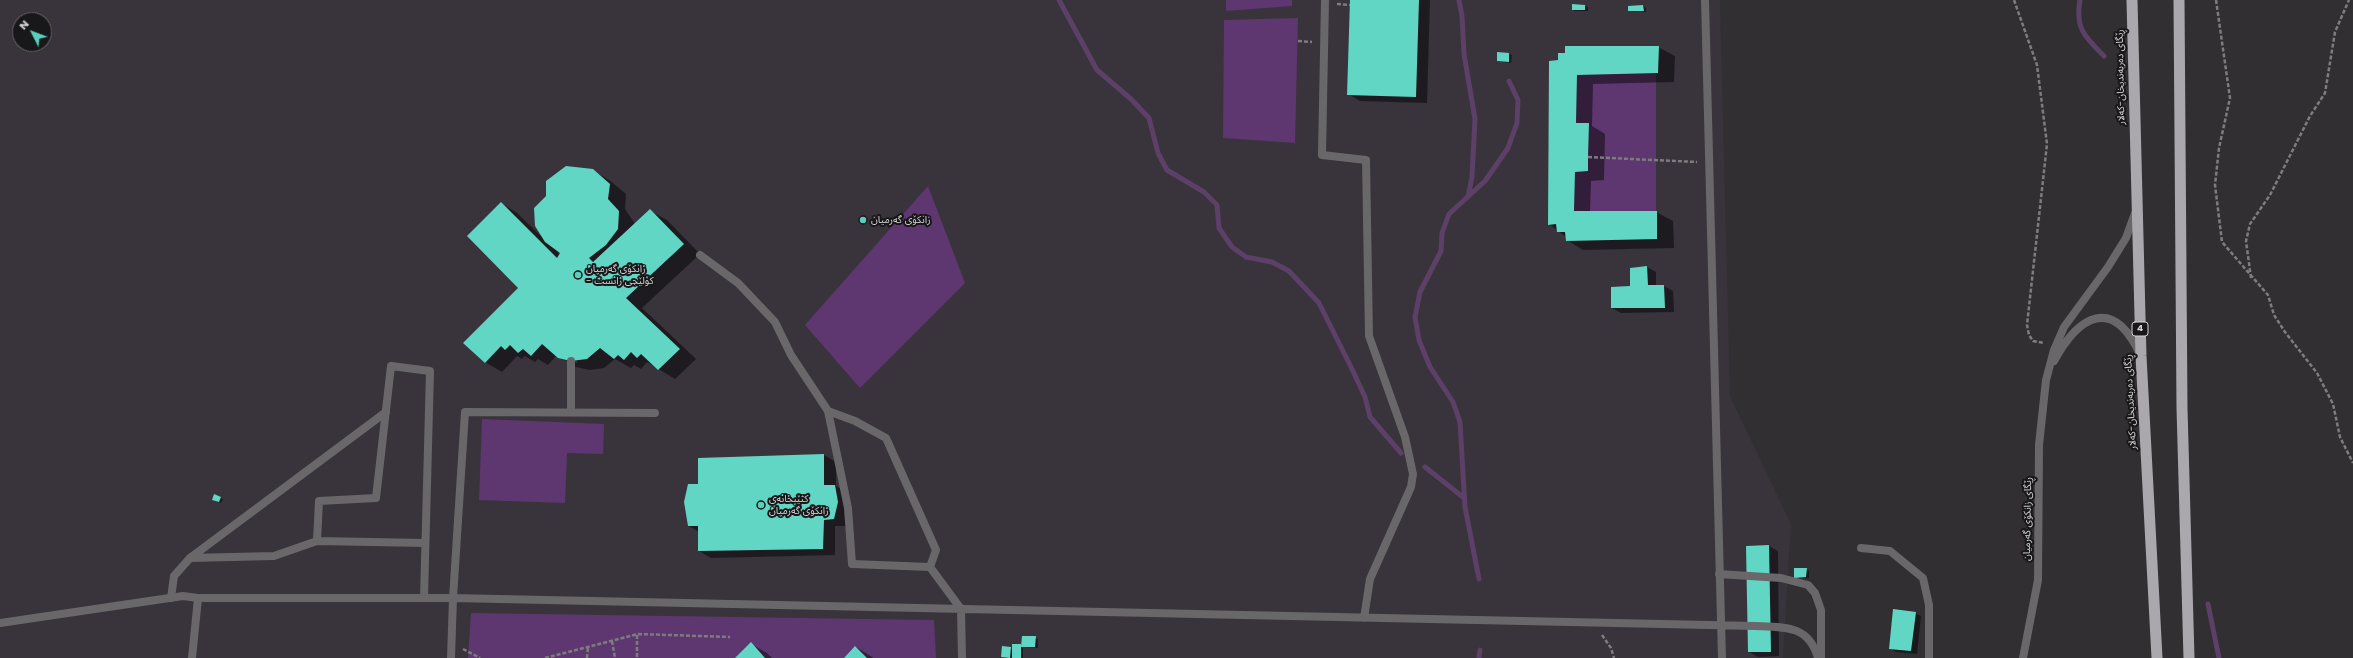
<!DOCTYPE html>
<html>
<head>
<meta charset="utf-8">
<style>
	body { margin:0 }
	#map { position:relative; width:2353px; height:658px; overflow:hidden; background:#312f32; font-family:Poppins,sans-serif }
	canvas { display:block }
	.north { position:absolute; left:12px; top:12px; width:40px; height:40px; box-sizing:border-box; background:#181719; border:1px solid #646365; border-radius:50%; rotate:312deg; font-size:11px; font-weight:700; line-height:16px; text-align:center; color:#d6d4d6 }
	.north::after { content:''; display:block; margin:auto; width:14px; height:18px; background:#5acebd; clip-path:polygon(50% 0,100% 100%,50% 72%,0 100%) }
</style>
</head>
<body>
<div id="map">
<canvas width="2353" height="658"></canvas>
<div class="north">N</div>
</div>
<script>
const context = document.querySelector('canvas').getContext('2d');
context.lineJoin = 'round';
function fillPath(path, color) { context.fillStyle = color; context.fill(path, 'evenodd'); }
function trace(path, color, width, dash) { context.strokeStyle = color; context.lineWidth = width; context.lineCap = dash ? 'butt' : 'round'; context.setLineDash(dash || []); context.stroke(path); }
function label(font, color, halo, rows, align = 'center') {
  context.font = font + ' Poppins,"Noto Sans Arabic",sans-serif'; context.lineWidth = 4; context.setLineDash([]); context.textBaseline = 'middle'; context.strokeStyle = halo; context.fillStyle = color; for (const [text, x, y, turn = 0] of rows) {
    context.save(); context.translate(x, y); context.rotate((+turn || 0) * Math.PI / 180); context.textAlign = isNaN(turn) ? turn : align; if (halo) context.strokeText(text, 0, 0); context.fillText(text, 0, 0); context.restore();
  }
}
const built = new Path2D(`
	M0,0H1720L1730,396L1791,524L1783,658H0ZM20,20H44V44H20Z`);
const green = new Path2D(`
	M1226,0H1292V6L1226,11Z
	M1298,18L1295,143L1223,138L1224,20Z
	M1656,72V211H1574L1577,75Z
	M928,186L965,283L860,388L805,325Z
	M482,419L604,424L603,454L567,453L565,503L479,500Z
	M471,613L934,620L936,658H468Z`);
const shadow = new Path2D(`
	M1351,0H1430L1427,103L1360,101L1348,94Z
	M1573,5L1585,6L1588,7V11H1575L1573,10Z
	M1643,6L1646,8V12L1629,11Z
	M1658,47L1675,56L1674,82L1593,84L1592,126L1605,134L1604,180L1591,181L1590,212H1656L1673,221L1674,248L1583,250L1567,240L1566,237L1549,224L1550,62Z
	M1509,54L1512,55L1511,63L1498,61Z
	M592,170L609,180L626,194L625,209L635,224L650,211L667,220L700,254L642,308L696,359L675,379L647,362L641,369L634,365L631,368L615,359L604,368L590,370L576,367L565,360L577,363V361L562,358L565,360L557,355L548,365L538,359L535,362L525,356L522,359L517,356L502,372L485,362L520,288L501,203L517,213L541,236ZM557,249L562,253L560,255L556,250Z
	M1647,267L1656,272V286H1664L1673,291L1674,312L1621,313L1612,308Z
	M824,455L836,462V486L846,492V526H835V555L711,558L699,551V532L689,526L699,485Z
	M220,498L223,499L221,503L213,500Z
	M1769,546L1778,551L1779,656L1758,657L1749,652Z
	M1806,569L1809,571V578L1795,577Z
	M1915,613L1921,616L1917,654L1896,652L1890,648Z
	M1023,637L1038,639V648L1023,647V658L1002,657L1003,647L1013,649L1020,645L1022,646Z
	M751,644L767,653L772,658H736Z
	M856,647L872,657L873,658H846Z`);
const stream = new Path2D(`
	M1059,0L1097,70L1131,99L1149,118L1158,153L1167,170L1204,192L1217,205L1219,228L1232,247L1246,257L1272,262L1289,271L1319,303L1352,369L1365,397L1370,417L1401,453
	M1459,0L1462,16L1464,54L1475,119L1472,177L1468,197
	M2080,0C2075,29 2085,37 2104,56
	M1425,467L1464,498
	M1479,579L1465,507L1460,422L1453,402L1430,367L1419,340L1415,317L1420,292L1441,251L1442,233L1449,214L1485,181L1508,148L1517,123L1518,100L1509,81
	M2208,604L2219,658
	M1479,658L1480,650`);
const building = new Path2D(`
	M1350,0H1419L1416,97L1347,95Z
	M1572,4L1585,5V10H1572Z
	M1643,5L1644,11H1628V6Z
	M1565,46H1659L1658,73L1577,75L1576,123H1589L1588,157V171L1575,172L1574,211H1657V239L1566,241L1565,232H1557L1556,224L1548,225L1549,61L1558,60V53H1565Z
	M1497,52L1509,53V62L1497,61Z
	M566,166L593,169L610,184L608,199L619,211L618,229L606,245L589,258L593,262L650,209L684,244L626,298L680,349L658,370L641,354L637,358L631,352L624,360L618,355L614,359L600,348L587,359L571,361L558,358L542,344L531,356L523,349L518,353L510,345L505,350L501,346L485,363L463,343L518,288L467,236L501,202L557,258L560,253L545,242L535,226L534,208L546,196V181Z
	M1647,266L1648,285H1664L1665,308H1611V287L1630,286V268Z
	M824,454V485H835L838,502L834,519L824,520L823,549L698,551V526H688L684,502L688,484H698V458Z
	M214,494L221,497L219,502L212,500Z
	M1769,545L1771,652H1748L1746,546Z
	M1794,568H1807L1806,577L1794,578Z
	M1893,609L1916,612L1911,651L1889,649Z
	M1022,636H1036L1035,647H1021Z
	M751,642L765,658H735Z
	M1012,644H1021V658H1012Z
	M855,646L867,658H844Z
	M1002,646L1011,647L1010,658L1001,657Z`);
const path = new Path2D(`
	M2014,0L2037,65L2047,144L2027,325L2029,335L2033,341L2044,343
	M2216,0L2230,98L2219,148L2215,185L2222,242L2268,295L2274,315L2285,332L2317,373L2333,404L2340,437L2353,463
	M1337,4L1350,5
	M1298,41L1312,42
	M1588,157L1697,162
	M2251,278L2246,241L2250,224L2270,195L2310,116L2325,93L2335,32L2349,0
	M637,635V658
	M1602,635L1611,648L1614,658
	M612,641L615,658
	M463,649L480,658
	M545,658L638,634L730,637
	M587,658L588,647`);
const service = new Path2D(`
	M317,541L319,501L376,498L391,366L430,371L424,598
	M1861,548L1890,551L1923,578L1929,605V658
	M190,558L274,556L317,541L425,543
	M171,598L174,576L190,558L386,412`);
const pedestrian = new Path2D(`
	M571,361V412`);
const minor = new Path2D(`
	M1325,0L1322,155L1366,160L1369,336L1405,437L1413,474L1411,487L1370,579L1364,618
	M1705,0L1722,658
	M700,255L738,283L775,322L791,355L828,411L848,508L852,564L930,567L961,609L962,658
	M2054,361C2079,315 2113,296 2140,354
	M828,411L855,421L886,438L936,550L930,567
	M1719,574L1781,578L1808,585L1815,593L1821,610V658
	M0,623L183,596L198,598
	M192,658L198,598H453L1755,626C1784,627 1809,625 1818,658
	M451,658L453,598L465,412L655,413
	M2023,658L2038,580L2039,445L2046,380L2054,350L2064,327L2108,267L2126,238L2135,213`);
const trunk = new Path2D(`
	M2132,0L2141,356L2157,658
	M2179,0L2182,408L2189,658`);
const markers = [
	[863,220,4,"#5acebd"],
	[578,275,4,"#5acebd"],
	[761,505,4,"#5acebd"]
];
const shields = [
	[2140,329,16]
];
const shieldNames = [
	["4",2140,329]
];
const streetNames = [
	["ڕێگای دەربەندیخان-کەلار",2121,77,-91],
	["ڕێگای دەربەندیخان-کەلار",2131,402,-93],
	["ڕێگای زانکۆی گەرمیان",2028,519,-89]
];
const poiNames = [
	["زانکۆی گەرمیان",871,220],
	["زانکۆی گەرمیان",586,269],
	["- کۆلێجی زانست",586,281],
	["کتێبخانەی",769,499],
	["زانکۆی گەرمیان",769,511]
];
fillPath(built, '#39333c');
fillPath(green, '#5e3770');
fillPath(shadow, '#0007');
trace(stream, '#5c4067', 5);
fillPath(building, '#61d6c4');
trace(path, '#7e7c7e', 2.5, [4, 2]);
trace(service, '#696769', 8);
trace(pedestrian, '#696769', 8);
trace(minor, '#696769', 8);
trace(trunk, '#aba8ad', 11);
for (const [x, y, r, color] of markers) { const dot = new Path2D(); dot.arc(x, y, r, 0, 2 * Math.PI); context.fillStyle = color; context.fill(dot); trace(dot, '#181719', 1.5); }
for (const [x, y, w] of shields) { const box = new Path2D(); box.roundRect(x - w / 2, y - 7, w, 14, 3); context.fillStyle = '#181719'; context.fill(box); trace(box, '#d6d4d6', 1); }
label('bold 9px', '#d6d4d6', null, shieldNames);
label('10px', '#d6d4d6', '#181719', streetNames);
label('10px', '#d6d4d6', '#181719', poiNames, 'left');
</script>
</body>
</html>
